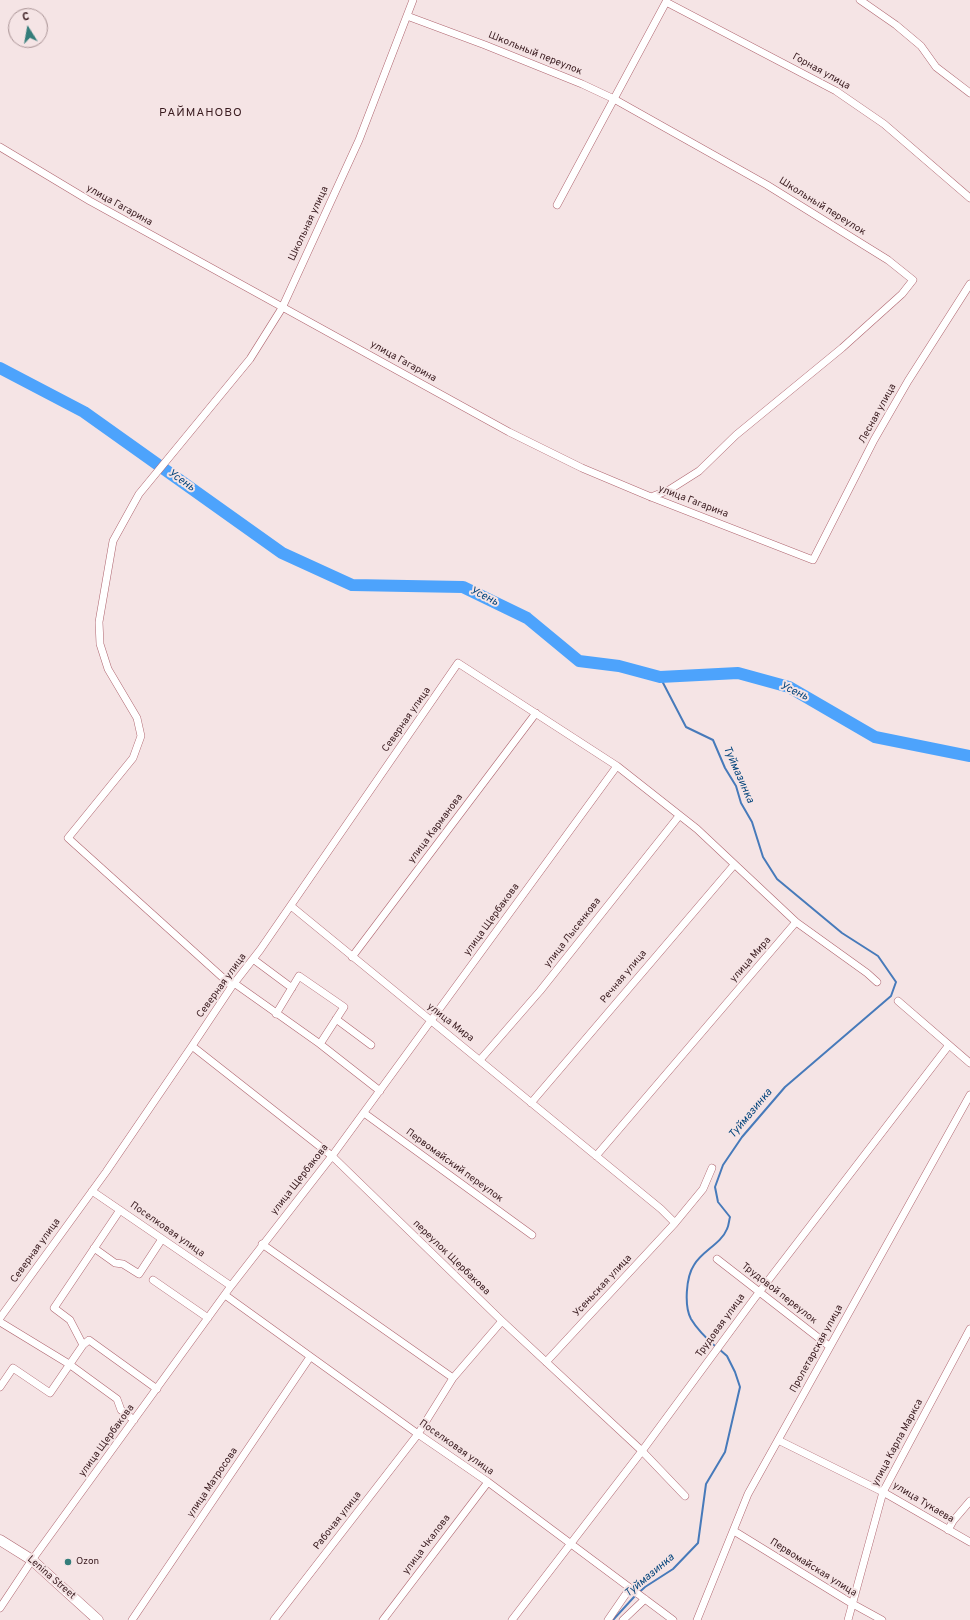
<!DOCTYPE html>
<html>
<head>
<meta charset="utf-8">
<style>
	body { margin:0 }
	#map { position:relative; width:970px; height:1620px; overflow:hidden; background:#f5e4e5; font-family:Overpass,sans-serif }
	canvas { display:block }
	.north { position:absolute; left:8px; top:8px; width:40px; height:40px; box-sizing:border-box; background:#f5e4e5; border:1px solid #aa9496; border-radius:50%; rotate:349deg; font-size:11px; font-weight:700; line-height:16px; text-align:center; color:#391b1f }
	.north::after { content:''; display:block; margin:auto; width:14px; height:18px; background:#347d7a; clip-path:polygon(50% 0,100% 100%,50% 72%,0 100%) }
</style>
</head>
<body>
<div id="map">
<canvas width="970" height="1620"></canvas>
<div class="north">С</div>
</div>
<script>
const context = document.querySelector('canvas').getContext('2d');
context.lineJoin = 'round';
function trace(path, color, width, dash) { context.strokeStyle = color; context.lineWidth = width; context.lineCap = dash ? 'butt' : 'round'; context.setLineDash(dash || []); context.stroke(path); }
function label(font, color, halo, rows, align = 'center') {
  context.font = font + ' Overpass,sans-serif'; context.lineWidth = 4; context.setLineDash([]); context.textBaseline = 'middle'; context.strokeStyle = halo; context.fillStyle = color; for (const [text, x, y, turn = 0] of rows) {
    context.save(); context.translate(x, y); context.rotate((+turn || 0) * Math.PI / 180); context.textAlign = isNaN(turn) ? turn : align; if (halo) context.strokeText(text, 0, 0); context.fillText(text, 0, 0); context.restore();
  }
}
const stream = new Path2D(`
	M660,677L686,727L713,740L725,768L736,786L741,803L752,822L763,857L777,879L842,933L878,956L896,982L891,996L785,1087L742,1137L723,1165L715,1187L718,1202L730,1217C729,1220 729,1225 727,1229C721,1244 702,1251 694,1265C686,1277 684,1306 691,1319C697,1329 707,1339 716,1347
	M613,1620L634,1597L645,1587L673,1569L698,1543L706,1484L725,1452L740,1387L735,1372L727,1356L719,1349`);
const river = new Path2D(`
	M0,368L84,412L282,553L352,585L463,587L527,618L579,661L619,666L660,677L738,673L789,687L875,737L970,756`);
const street = new Path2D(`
	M860,0L896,25L921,46L936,67L970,93
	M407,16L485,45L582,84L614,99L767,185L888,260L913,280L902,294L842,348L736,435L699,471L669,490L651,497
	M0,147L90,201L509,432L582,468L651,497L813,560L874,440L908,381L970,284
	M557,205L666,2L836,91L884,124L970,198
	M291,906L661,1209L675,1223
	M352,957L536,713
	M253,959L292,988
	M234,983L320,1044L380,1091
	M232,986L68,838L133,758L141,736L137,718L108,669L100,644L99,622L113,541L139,494L250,359L282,308L359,140L413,0
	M898,1001L970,1063
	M276,1014L299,976L344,1007L320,1044
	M336,1019L371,1045
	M192,1046L332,1156L502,1321L642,1451L685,1496
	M480,1060L540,991L679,816
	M531,1103L734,865
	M364,1113L532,1235
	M596,1156L796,922
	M92,1191L231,1286
	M262,1244L453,1378
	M94,1248L115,1263L123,1264L139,1274L162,1239
	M717,1259L829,1346
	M153,1280L208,1318
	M225,1295L418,1434L488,1482L673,1620
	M0,1318L106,1172L192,1046L232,986L260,950L458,663L617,766L697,829L796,922L867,973L877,982
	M0,1322L69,1364L117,1399L121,1410L134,1420
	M83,1345L89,1340L157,1389
	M546,1362L675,1223L703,1189L712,1168
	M0,1387L13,1368L50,1393L83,1345L70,1320L54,1308L120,1210
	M778,1440L883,1492L970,1542
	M948,1530L953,1521L970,1501
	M734,1531L851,1603L882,1620
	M0,1608L32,1560L231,1286L332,1156L617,766
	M132,1620L310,1357
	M274,1620L418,1434L453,1378L502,1321
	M383,1620L488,1482
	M512,1620L642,1451L754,1299L949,1045
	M608,1620L630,1588
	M623,1620L645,1599
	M697,1620L748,1494L970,1095
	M848,1620L883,1492L970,1329`);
const secondary = new Path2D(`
	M0,1540L32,1560L98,1620`);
const markers = [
	[68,1562,4,"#347d7a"]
];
const streetNames = [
	["Школьный переулок",535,54,22],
	["Горная улица",821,72,29],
	["улица Гагарина",119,206,29],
	["Школьный переулок",822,207,32],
	["Школьная улица",309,224,-65],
	["улица Гагарина",403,362,29],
	["Лесная улица",878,414,-61],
	["улица Гагарина",693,502,21],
	["Северная улица",407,720,-55],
	["улица Карманова",436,829,-53],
	["улица Щербакова",492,920,-54],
	["улица Лысенкова",573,933,-52],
	["улица Мира",751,960,-49],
	["Речная улица",624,977,-50],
	["Северная улица",222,986,-54],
	["улица Мира",450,1023,38],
	["Первомайский переулок",454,1166,36],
	["улица Щербакова",300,1180,-52],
	["Поселковая улица",167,1230,35],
	["Северная улица",36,1251,-54],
	["переулок Щербакова",451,1258,44],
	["Усеньская улица",603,1286,-47],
	["Трудовой переулок",779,1294,38],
	["Трудовая улица",721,1326,-54],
	["Пролетарская улица",817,1349,-61],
	["улица Щербакова",107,1441,-54],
	["улица Карла Маркса",898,1443,-62],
	["Поселковая улица",456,1448,35],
	["улица Матросова",213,1483,-56],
	["улица Тукаева",923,1503,31],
	["Рабочая улица",338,1521,-52],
	["улица Чкалова",427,1545,-53],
	["Первомайская улица",813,1568,32],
	["Lenina Street",51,1578,41]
];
const poiNames = [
	["Ozon",76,1562]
];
const waterNames = [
	["Усень",181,481,35],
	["Усень",484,597,26],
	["Усень",794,692,25],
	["Туймазинка",738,775,66],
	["Туймазинка",751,1114,-50],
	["Туймазинка",650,1576,-40]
];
const quarterNames = [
	["РАЙМАНОВО",201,114]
];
trace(stream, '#477aba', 2);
trace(river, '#4da3fc', 12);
trace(street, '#af656f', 8);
trace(secondary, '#af656f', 11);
trace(street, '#fff', 7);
trace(secondary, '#fff', 10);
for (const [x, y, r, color] of markers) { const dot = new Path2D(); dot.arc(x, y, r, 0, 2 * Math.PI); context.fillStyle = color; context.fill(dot); trace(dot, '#f5e4e5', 1.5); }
label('10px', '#391b1f', '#f5e4e5', streetNames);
label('10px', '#391b1f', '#f5e4e5', poiNames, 'left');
label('italic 11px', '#04457c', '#f5e4e5', waterNames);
context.letterSpacing = '1px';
label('12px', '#391b1f', '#f5e4e5', quarterNames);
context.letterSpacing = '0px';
</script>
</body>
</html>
